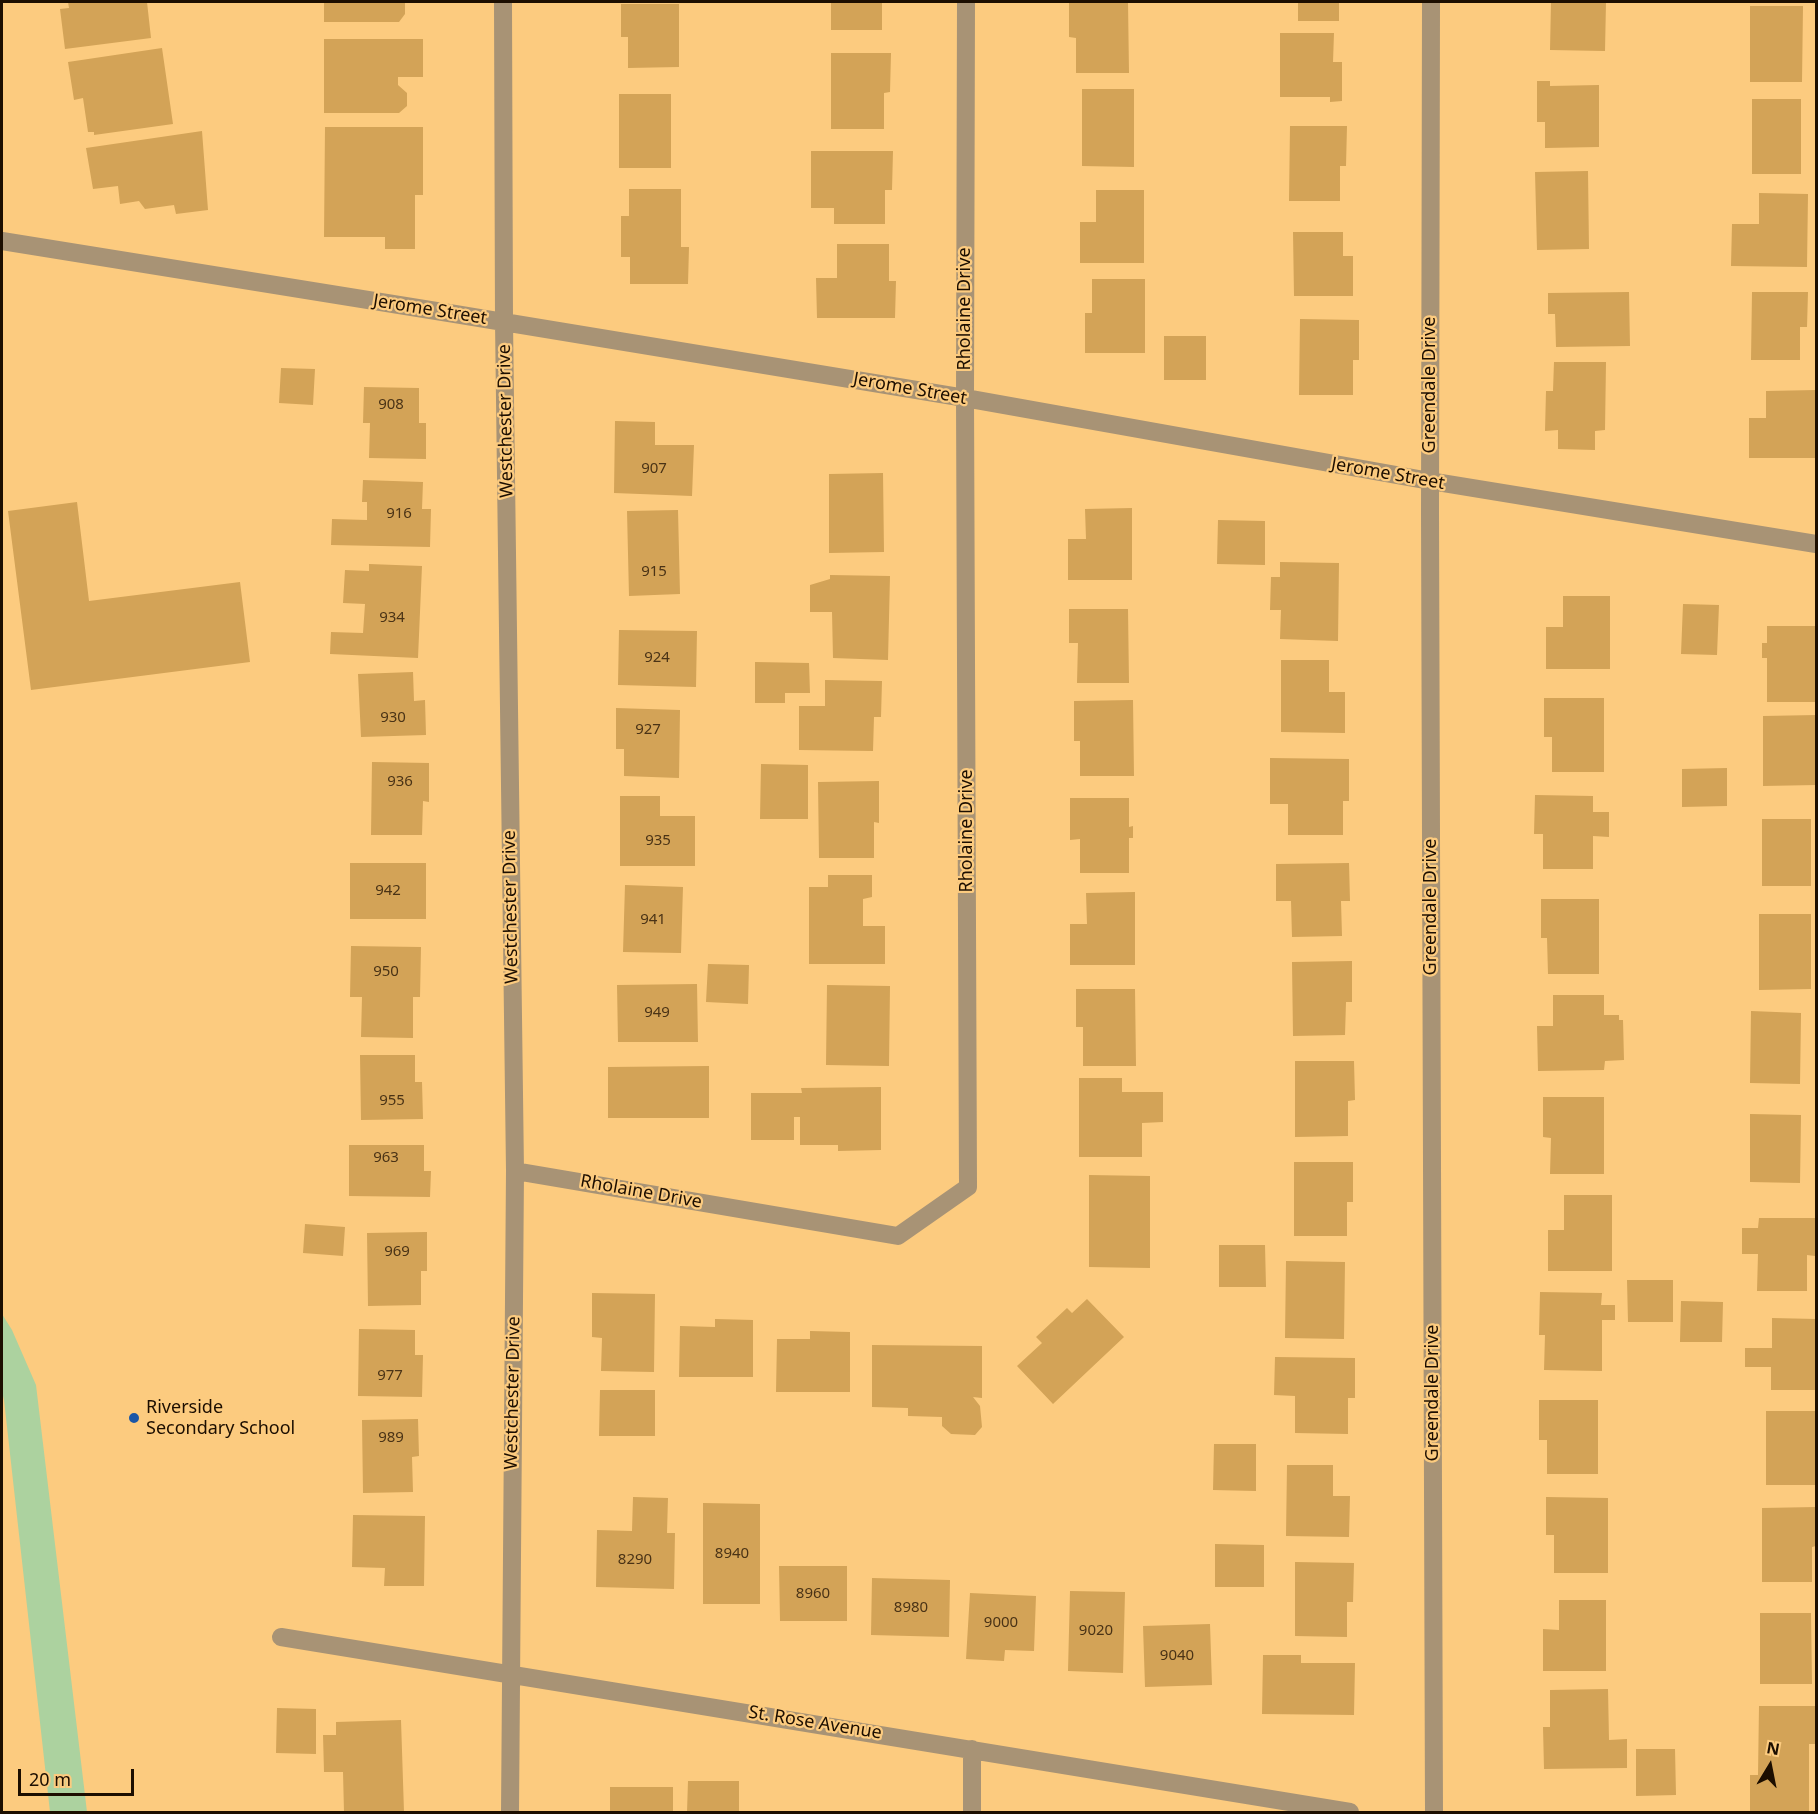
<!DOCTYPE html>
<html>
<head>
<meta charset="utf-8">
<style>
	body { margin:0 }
	#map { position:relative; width:1818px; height:1814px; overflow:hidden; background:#fccb7f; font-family:"Noto Sans",sans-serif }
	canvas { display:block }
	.frame { position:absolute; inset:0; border:3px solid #1c0e00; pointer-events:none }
	.north { position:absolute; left:1740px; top:1736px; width:60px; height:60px; -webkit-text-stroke:4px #fccb7f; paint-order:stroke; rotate:10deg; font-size:16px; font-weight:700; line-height:24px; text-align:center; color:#1c0e00 }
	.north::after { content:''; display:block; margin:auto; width:21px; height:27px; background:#1c0e00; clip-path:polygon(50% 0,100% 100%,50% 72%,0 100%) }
	.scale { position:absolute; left:18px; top:1769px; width:116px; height:27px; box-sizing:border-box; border:3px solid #1c0e00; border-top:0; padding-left:8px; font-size:18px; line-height:21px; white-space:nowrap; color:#1c0e00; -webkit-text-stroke:4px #fccb7f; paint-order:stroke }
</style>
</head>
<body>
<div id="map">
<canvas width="1818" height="1814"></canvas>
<div class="frame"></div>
<div class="north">N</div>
<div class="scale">20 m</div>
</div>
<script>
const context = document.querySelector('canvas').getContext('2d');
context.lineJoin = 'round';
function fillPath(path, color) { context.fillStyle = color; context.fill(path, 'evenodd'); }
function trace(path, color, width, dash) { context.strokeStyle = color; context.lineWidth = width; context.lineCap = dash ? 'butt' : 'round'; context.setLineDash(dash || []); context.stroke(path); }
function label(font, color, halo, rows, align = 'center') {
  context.font = font + ' "Noto Sans",sans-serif'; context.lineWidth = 4.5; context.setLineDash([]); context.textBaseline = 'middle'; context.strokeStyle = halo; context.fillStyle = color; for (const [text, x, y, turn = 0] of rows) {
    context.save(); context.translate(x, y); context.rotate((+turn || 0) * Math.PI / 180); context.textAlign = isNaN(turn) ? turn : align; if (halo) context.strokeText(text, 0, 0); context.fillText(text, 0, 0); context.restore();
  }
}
const green = new Path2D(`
	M2,1314L12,1330L36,1385L87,1812H50L4,1400L2,1392Z`);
const building = new Path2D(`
	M68,2H147L151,38L65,49L60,9L69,8Z
	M324,2H405V14L399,22H324Z
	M831,2H882V30H831Z
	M1069,2H1128L1129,73H1076V38L1069,37Z
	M1298,2H1339V21H1298Z
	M1551,2H1606L1605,51L1550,50Z
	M621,4H679V67L628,68V37H621Z
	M1750,6H1803L1802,82H1750Z
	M1280,33H1334L1333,62H1342V101L1330,102V97H1280Z
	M324,39H423V77H398V85L407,93V106L399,113H324Z
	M162,48L173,124L94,135V132H88L83,98L74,100L68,62Z
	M831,53H891L890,92L884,93V129H831Z
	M1537,81H1550V86L1599,85V147L1545,148V122H1537Z
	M1082,89H1134V167L1082,166Z
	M619,94H671V168H619Z
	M1752,99H1801V174H1752Z
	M1290,126H1347L1346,166H1340V201H1289Z
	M325,127H423V195H415V249H385V237H324Z
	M202,131L208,210L176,214L174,205L145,209L139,201L120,204L118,186L93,189L86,148Z
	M811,151H893L892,190H885V224H834V208H811Z
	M1588,171L1589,249L1537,250L1535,172Z
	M629,189H681V247H689L688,284H630V257H621V216H629Z
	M1096,190H1144V263H1080V222H1096Z
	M1759,193L1808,194L1807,267L1731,266L1732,224H1759Z
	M1293,232H1343V256H1353V296H1294Z
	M837,244H889V281H896L895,318H817L816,278H837Z
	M1092,279H1145V353H1085V313H1092Z
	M1629,292L1630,346L1556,347L1555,314H1548V293Z
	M1752,292H1808L1807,327H1800V360H1751Z
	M1300,319L1359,320V360H1353V395H1299Z
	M1164,336H1206V380H1164Z
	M1554,362H1606L1605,430L1595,431V450L1558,449V430L1545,431L1546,391H1553Z
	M281,368L315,369L313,405L279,403Z
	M364,387L419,388V423H426V459L369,458L370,423H363Z
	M1816,390V458H1749V418H1766V391Z
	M615,421L655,422V445H694L692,496L614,493Z
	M883,473L884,552L829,553V474Z
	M363,480L423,482L422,509H431L430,547L331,545L332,519L367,520V502H362Z
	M77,502L89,601L240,582L250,662L31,690L8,511Z
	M1132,508V580H1068V539H1086L1085,509Z
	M678,510L680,594L629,596L627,511Z
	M1218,520L1265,521V565L1217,564Z
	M1280,562L1339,563L1338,641L1280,639L1281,610H1270L1271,577H1280Z
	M369,564L422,566L418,658L330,654L331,632L363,633L365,604L343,603L345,570L369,571Z
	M830,575L890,576L888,660L833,658L832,612H810V585L830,579Z
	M1563,596H1610V669H1546V627H1563Z
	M1683,604L1719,605L1717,655L1681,654Z
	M1069,609H1128L1129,683H1077L1078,643H1069Z
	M1767,626H1816V702H1767V658H1762V643H1767Z
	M619,630L697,631L696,687L618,685Z
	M1281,660H1329V692H1345V733L1281,732Z
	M755,662L809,663L810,693H785V703H755Z
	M413,672L414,701L425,700L426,735L361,737L358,674Z
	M825,680L882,681L881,717H874L873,751L799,750V706H825Z
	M1544,698H1604V772H1552V737H1544Z
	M1133,700L1134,776H1080V741H1074V701Z
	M616,708L680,710L679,778L624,776V749H616Z
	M1816,715V785L1763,786V716Z
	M1270,758L1349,759V801H1343V835H1288V804H1270Z
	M372,762L429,763V802L423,801L422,835H371Z
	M761,764L808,765V819H760Z
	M1727,768V806L1682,807V769Z
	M879,781V823L874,822V858H819L818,782Z
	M1535,795L1593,796V812H1609V837L1593,836V869H1543V834H1534Z
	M620,796H660V816H695V866H620Z
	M1070,798H1129V827L1133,826V838H1129V873H1080V839L1070,840Z
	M1762,819H1811V886H1762Z
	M350,863H426V919H350Z
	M1349,863L1350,901H1341L1342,936L1292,937L1291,901H1276V864Z
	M828,875H872V897L863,899V926H885V964H809V887H828Z
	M625,885L683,887L681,953L623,952Z
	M1135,892V965H1070V924H1087L1086,893Z
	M1541,899H1599V974H1548L1547,938H1541Z
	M1759,914H1811V989L1759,990Z
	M351,946L421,947L420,997H413V1038L361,1037L362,997H350Z
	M1352,961V1002H1346L1345,1035L1293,1036L1292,962Z
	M708,964L749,965L748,1004L706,1002Z
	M697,984L698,1042H618L617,985Z
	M827,985L890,986L889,1066L826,1065Z
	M1076,989H1135L1136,1066H1083V1027H1076Z
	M1553,995H1604V1015H1619V1020H1623L1624,1060L1605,1061L1604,1070L1538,1071L1537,1026H1553Z
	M1751,1011L1801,1013L1800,1084L1750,1083Z
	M360,1055H415V1082H422L423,1119L361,1120Z
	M1295,1061H1354L1355,1100L1348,1101V1136L1295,1137Z
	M709,1066V1118H608V1067Z
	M1079,1078H1122V1092H1163V1122L1142,1123V1157H1079Z
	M881,1087V1150L838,1151V1145H800V1117H794V1140H751V1093H802L801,1088Z
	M1543,1097H1604V1174H1550L1551,1138L1543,1137Z
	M1750,1114L1801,1115L1800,1183L1750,1182Z
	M349,1145H424V1171H431L430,1197L349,1196Z
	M1294,1162H1353V1202H1347V1236H1294Z
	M1089,1175L1150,1176V1268L1089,1267Z
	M1564,1195H1612V1271H1548V1230H1564Z
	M1759,1218H1816L1815,1256L1807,1255V1291H1757L1758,1254H1742V1228H1758Z
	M305,1224L345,1227L343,1256L303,1253Z
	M427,1232V1271H421V1305L368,1306L367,1233Z
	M1219,1245H1265L1266,1287H1219Z
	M1286,1261L1345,1262L1344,1339L1285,1338Z
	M1627,1280H1673V1322H1628Z
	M1540,1292L1602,1293L1601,1305H1615V1320H1602V1371L1544,1370L1545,1335H1539Z
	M592,1293L655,1294L654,1372L601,1371L602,1338L592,1337Z
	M1087,1299L1124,1337L1053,1404L1017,1366L1042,1343L1036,1337L1067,1308L1072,1313Z
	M1681,1301L1723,1302L1722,1342H1680Z
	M1772,1318L1816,1319V1390H1771V1367H1745V1348H1772Z
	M715,1319L753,1320V1377H679L680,1326L715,1327Z
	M359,1329L415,1330V1355H423L422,1397L358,1396Z
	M810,1331L850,1332V1392H776L777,1339H810Z
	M872,1345L982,1346V1398L973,1397L980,1406L982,1427L975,1435L951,1434L942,1426V1417L908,1416V1408L872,1407Z
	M1275,1357L1355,1358V1398H1348V1434L1295,1433V1396L1274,1395Z
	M600,1390H655V1436H599Z
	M1539,1400H1598V1474H1547V1440H1539Z
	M1766,1411H1816V1485H1766Z
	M418,1419L419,1456L412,1457L413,1492L363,1493L362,1420Z
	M1214,1444H1256V1491L1213,1490Z
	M1287,1465H1333V1496H1350L1349,1537L1286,1536Z
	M633,1497L668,1498L667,1533H675L674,1589L596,1587L597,1530L632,1531Z
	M1546,1497L1608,1498V1573H1554V1535H1546Z
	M703,1503L760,1504V1604H703Z
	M1816,1507V1546L1812,1547V1582H1762V1508Z
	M353,1515L425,1516L424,1586H384L385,1568L352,1567Z
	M1215,1544L1264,1545V1587H1215Z
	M1295,1562L1354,1563L1353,1602H1347V1637L1295,1636Z
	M779,1566H847V1621H780Z
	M872,1578L950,1580L949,1637L871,1635Z
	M1070,1591L1125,1592L1123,1673L1068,1671Z
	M970,1593L1036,1596L1034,1651L1005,1650L1004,1661L966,1659Z
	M1559,1600H1606V1671H1543V1629L1559,1630Z
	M1760,1613H1811L1812,1684H1760Z
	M1210,1624L1212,1685L1145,1687L1143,1626Z
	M1263,1655H1301V1663H1355L1354,1715L1262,1714Z
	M1608,1689L1609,1740L1627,1739V1768L1544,1769L1543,1727H1550V1690Z
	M1759,1706H1815V1744H1809V1812H1750V1775H1758Z
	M277,1708L316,1709V1754L276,1753Z
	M401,1720L404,1812H344L343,1772H324L323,1735H336V1722Z
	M1636,1749H1675L1676,1795L1636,1796Z
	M688,1781H739V1812H687Z
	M610,1787H673V1812H610Z`);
const minor = new Path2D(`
	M503,2L504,322L515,1171L510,1812
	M1431,2L1430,512L1434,1812
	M2,241L455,314L965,398L1430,481L1816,544
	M515,1171L898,1236L968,1187L965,398L966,2
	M281,1637L1350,1812
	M972,1812V1749`);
const markers = [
	[134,1418,6,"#1a56a7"]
];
const numberNames = [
	["908",391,405],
	["907",654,469],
	["916",399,514],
	["915",654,572],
	["934",392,618],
	["924",657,658],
	["930",393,718],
	["927",648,730],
	["936",400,782],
	["935",658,841],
	["942",388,891],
	["941",653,920],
	["950",386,972],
	["949",657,1013],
	["955",392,1101],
	["963",386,1158],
	["969",397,1252],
	["977",390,1376],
	["989",391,1438],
	["8940",732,1554],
	["8290",635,1560],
	["8960",813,1594],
	["8980",911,1608],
	["9000",1001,1623],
	["9020",1096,1631],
	["9040",1177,1656]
];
const streetNames = [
	["Rholaine Drive",965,309,-90],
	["Jerome Street",430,310,9],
	["Greendale Drive",1430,385,-90],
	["Jerome Street",910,389,10],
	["Westchester Drive",506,421,-91],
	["Jerome Street",1388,474,10],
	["Rholaine Drive",967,831,-90],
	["Westchester Drive",511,907,-91],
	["Greendale Drive",1431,907,-90],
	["Rholaine Drive",641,1192,10],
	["Westchester Drive",513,1393,-89],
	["Greendale Drive",1433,1393,-90],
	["St. Rose Avenue",815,1723,9]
];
const poiNames = [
	["Riverside",146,1408],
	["Secondary School",146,1429]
];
fillPath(green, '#acd29f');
fillPath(building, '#d3a357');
trace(minor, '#a89375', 18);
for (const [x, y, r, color] of markers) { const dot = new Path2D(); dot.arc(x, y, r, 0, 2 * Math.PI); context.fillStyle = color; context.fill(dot); trace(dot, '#fccb7f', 2); }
label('15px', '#4a3316', null, numberNames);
label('18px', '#1c0e00', '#fccb7f', streetNames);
label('18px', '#1c0e00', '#fccb7f', poiNames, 'left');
</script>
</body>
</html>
